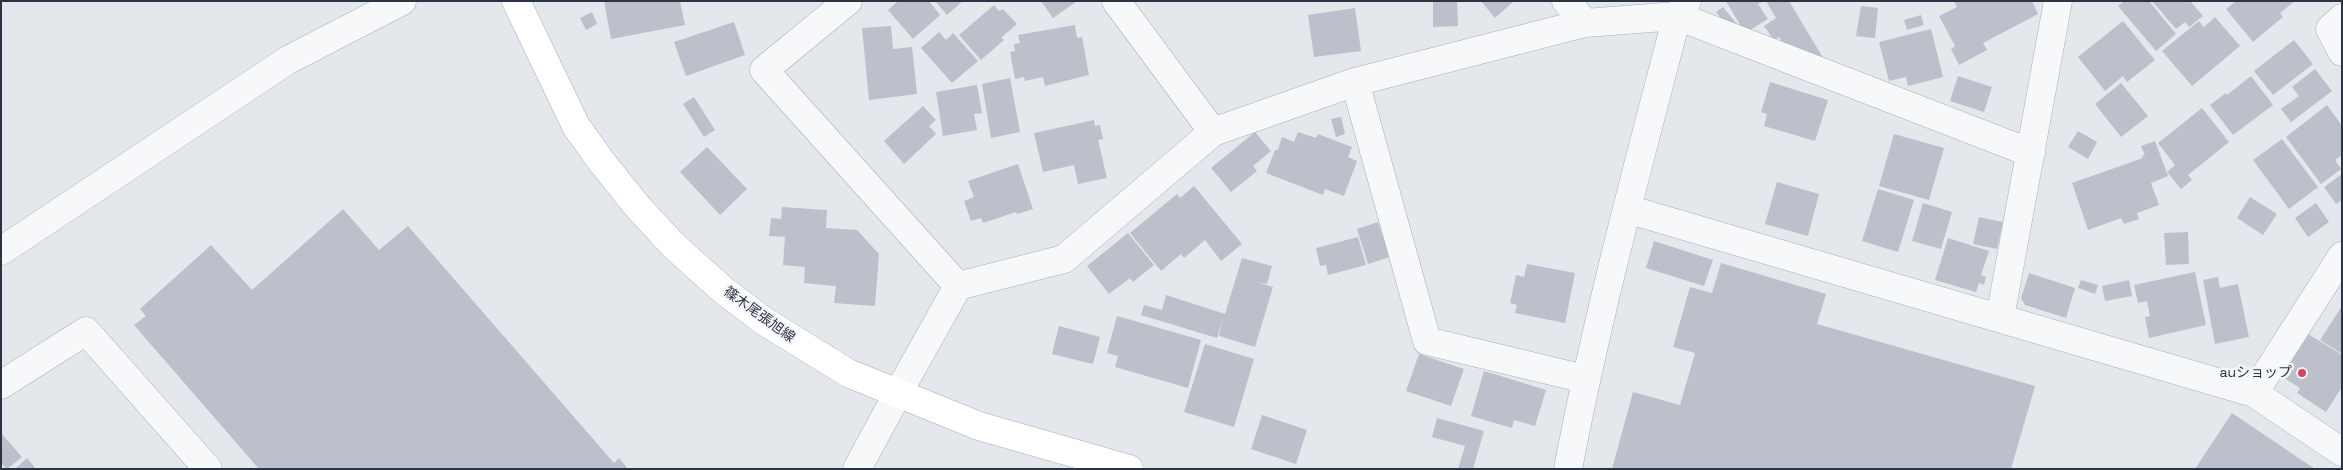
<!DOCTYPE html>
<html>
<head>
<meta charset="utf-8">
<style>
	body { margin:0 }
	#map { position:relative; width:2343px; height:470px; overflow:hidden; background:#e4e7ec; font-family:"Space Grotesk",sans-serif }
	canvas { display:block }
	.frame { position:absolute; inset:0; border:2px solid #2b3445; pointer-events:none }
</style>
</head>
<body>
<div id="map">
<canvas width="2343" height="470"></canvas>
<div class="frame"></div>
</div>
<script>
const context = document.querySelector('canvas').getContext('2d');
context.lineJoin = 'round';
function fillPath(path, color) { context.fillStyle = color; context.fill(path, 'evenodd'); }
function trace(path, color, width, dash) { context.strokeStyle = color; context.lineWidth = width; context.lineCap = dash ? 'butt' : 'round'; context.setLineDash(dash || []); context.stroke(path); }
function label(font, color, halo, rows, align = 'center') {
  context.font = font + ' "Space Grotesk","Noto Sans JP",sans-serif'; context.lineWidth = 5; context.setLineDash([]); context.textBaseline = 'middle'; context.strokeStyle = halo; context.fillStyle = color; for (const [text, x, y, turn = 0] of rows) {
    context.save(); context.translate(x, y); context.rotate((+turn || 0) * Math.PI / 180); context.textAlign = isNaN(turn) ? turn : align; if (halo) context.strokeText(text, 0, 0); context.fillText(text, 0, 0); context.restore();
  }
}
const building = new Path2D(`
	M604,1H680L685,25L611,39Z
	M898,1H929L940,15L913,39L888,10Z
	M935,1H963L947,15Z
	M1041,1H1077L1053,18Z
	M1433,1H1457L1458,26L1433,27Z
	M1481,1H1514L1495,18Z
	M1726,1H1763L1758,4L1768,19L1745,33Z
	M1766,1H1789L1828,66L1785,46L1779,37L1774,40L1764,26L1776,18Z
	M1954,1H2032L2038,14L1983,43L1987,50L1959,65L1951,49L1955,46L1939,16L1957,7Z
	M2124,1H2149L2176,34L2156,51L2118,6Z
	M2152,1H2190L2203,16L2189,27L2185,22L2176,29Z
	M2236,1H2295L2280,13L2283,17L2253,42L2226,9Z
	M994,5L999,11L1003,9L1017,24L1001,38L1004,40L981,60L959,35Z
	M1861,6L1878,8L1875,38L1856,36Z
	M1723,7L1736,23L1729,28L1716,12Z
	M1355,8L1361,51L1314,57L1308,15Z
	M592,12L597,24L586,30L580,18Z
	M1921,15L1924,25L1907,30L1904,20Z
	M2215,17L2240,46L2192,86L2162,51L2199,21L2204,27Z
	M2123,21L2155,60L2127,82L2123,76L2105,91L2078,57Z
	M734,22L745,55L686,76L674,42Z
	M1075,25L1077,38L1082,37L1089,75L1045,86L1043,77L1025,81L1024,77L1015,79L1010,52L1015,51L1014,44L1020,43L1018,35Z
	M891,26L893,49L912,47L917,94L869,100L862,28Z
	M1931,29L1943,77L1908,86L1906,77L1889,81L1879,42Z
	M939,32L946,40L953,33L978,61L952,83L921,48Z
	M2294,40L2313,64L2273,95L2254,71Z
	M2315,69L2332,91L2291,122L2281,109L2299,96L2292,87Z
	M1958,76L1992,87L1984,112L1950,101Z
	M2251,76L2273,105L2233,135L2210,105L2226,93L2227,95Z
	M1010,78L1020,132L991,138L982,84Z
	M1770,82L1828,100L1815,141L1764,126L1767,114L1761,112Z
	M2121,83L2148,116L2121,137L2095,104Z
	M977,85L982,113L974,114L977,130L943,136L936,92Z
	M694,97L715,130L704,137L683,104Z
	M2327,105L2342,126V155L2335,160L2341,169L2321,184L2286,137Z
	M923,106L936,120L929,126L936,134L904,164L884,141Z
	M2202,108L2229,142L2188,175L2192,180L2181,189L2167,172L2175,165L2158,143Z
	M1341,117L1345,134L1336,137L1331,119Z
	M1094,120L1095,126L1100,125L1103,139L1098,140L1107,178L1078,184L1074,165L1043,172L1034,133Z
	M2078,131L2097,142L2088,159L2068,147Z
	M1255,132L1271,151L1253,166L1257,171L1231,192L1211,168Z
	M1298,132L1316,138L1318,134L1352,147L1348,157L1357,161L1344,196L1325,189L1323,195L1266,173L1275,150H1278L1282,137L1294,142Z
	M1894,134L1944,148L1929,200L1879,186Z
	M2282,139L2318,187L2289,209L2253,160Z
	M2155,141L2168,176L2151,183L2159,205L2137,213L2139,219L2124,224L2121,218L2088,230L2072,183L2143,158L2142,156L2145,155L2141,146Z
	M707,147L747,189L720,215L680,172Z
	M1018,164L1033,209L1017,214L1016,212L983,223L981,218L971,221L964,201L974,197L968,181Z
	M2342,174V200L2336,204L2324,187Z
	M1777,182L1819,194L1808,236L1765,224Z
	M1194,186L1242,244L1221,261L1205,240L1184,258L1181,254L1161,271L1130,233L1177,194L1180,198Z
	M1878,189L1914,200L1898,252L1862,241Z
	M2250,197L2277,214L2263,235L2237,218Z
	M1923,203L1952,212L1941,249L1912,241Z
	M2316,203L2329,222L2308,237L2295,218Z
	M782,207L827,210L826,228L857,230L879,254L875,306L834,303L836,286L804,283L805,267L783,265L785,237L769,236L771,218L781,219Z
	M343,209L379,250L408,226L614,463L619,458L628,469H259L134,325L146,316L140,309L211,245L252,290Z
	M1979,217L2003,222L1997,249L1973,244Z
	M1378,222L1390,257L1368,264L1357,229Z
	M2188,232L2189,264L2166,265L2164,233Z
	M1128,233L1154,265L1133,282L1130,278L1109,294L1087,266Z
	M1358,237L1366,265L1328,275L1326,265L1320,266L1316,248Z
	M1948,238L1989,251L1981,275L1986,277L1984,285L1979,283L1976,292L1935,280Z
	M1654,241L1713,260L1704,286L1646,268Z
	M1242,258L1272,266L1267,284L1256,282L1273,287L1255,347L1219,336L1223,319L1217,338L1141,315L1144,305L1162,310L1166,295L1225,314Z
	M1721,263L1826,294L1817,324L2035,386L2011,469H1612L1633,392L1680,405L1695,353L1673,347L1690,287L1712,293Z
	M1527,264L1575,273L1565,323L1515,313L1517,305L1510,303L1516,275L1524,277Z
	M2195,272L2206,325L2149,338L2145,317L2150,316L2147,301L2138,303L2134,285Z
	M2029,273L2075,288L2066,318L2025,305L2021,298Z
	M2218,277L2220,288L2238,284L2249,337L2215,344L2203,280Z
	M2081,280L2098,285L2095,294L2078,288Z
	M2129,280L2132,296L2105,301L2102,286Z
	M2342,306V354L2320,340Z
	M1117,316L1201,340L1188,388L1115,367L1118,356L1107,353Z
	M1059,326L1100,337L1093,364L1052,354Z
	M2305,332L2342,355V387L2326,412L2297,393L2300,388L2278,374Z
	M1205,344L1254,359L1234,427L1184,412Z
	M1419,354L1464,369L1451,406L1406,391Z
	M1484,371L1546,390L1535,426L1514,420L1512,428L1471,416Z
	M2232,413L2315,469H2195Z
	M1262,415L1307,430L1296,464L1251,449Z
	M1437,418L1484,431L1473,469H1458L1465,446L1432,437Z
	M1,433L22,457L7,469L1,463Z
	M27,458L36,469H15Z`);
const minor = new Path2D(`
	M848,1L764,70L958,286
	M1116,1L1213,132
	M1566,1L1585,23
	M2342,18L2330,29L2342,52
	M1355,82L1427,341L1585,379
	M1627,209L2254,393L2342,452
	M1,251L288,60L402,1
	M2000,318L2058,1
	M1,385L86,331L208,469
	M898,393L958,286L1064,259L1213,132L1355,82L1585,23L1677,16L2031,153
	M2254,393L2342,256
	M1568,469C1597,316 1638,166 1677,16L1687,1`);
const tertiary = new Path2D(`
	M857,469L898,393`);
const secondary = new Path2D(`
	M516,1L576,126L601,161L637,206L673,245L723,290L764,321L848,373L979,426L1129,469`);
const markers = [
	[2302,373,5,"#d1495b"]
];
const streetNames = [
	["篠木尾張旭線",759,315,36]
];
const poiNames = [
	["auショップ",2292,373]
];
fillPath(building, '#bbc0ca');
trace(minor, '#a9aeb7', 29);
trace(tertiary, '#a9aeb7', 29);
trace(secondary, '#a9aeb7', 29);
trace(minor, '#f7f8fa', 28);
trace(tertiary, '#f7f8fa', 28);
trace(secondary, '#fff', 28);
for (const [x, y, r, color] of markers) { const dot = new Path2D(); dot.arc(x, y, r, 0, 2 * Math.PI); context.fillStyle = color; context.fill(dot); trace(dot, '#f4f6f9', 2); }
label('14px', '#2b3445', '#f4f6f9', streetNames);
label('14px', '#2b3445', '#f4f6f9', poiNames, 'right');
</script>
</body>
</html>
